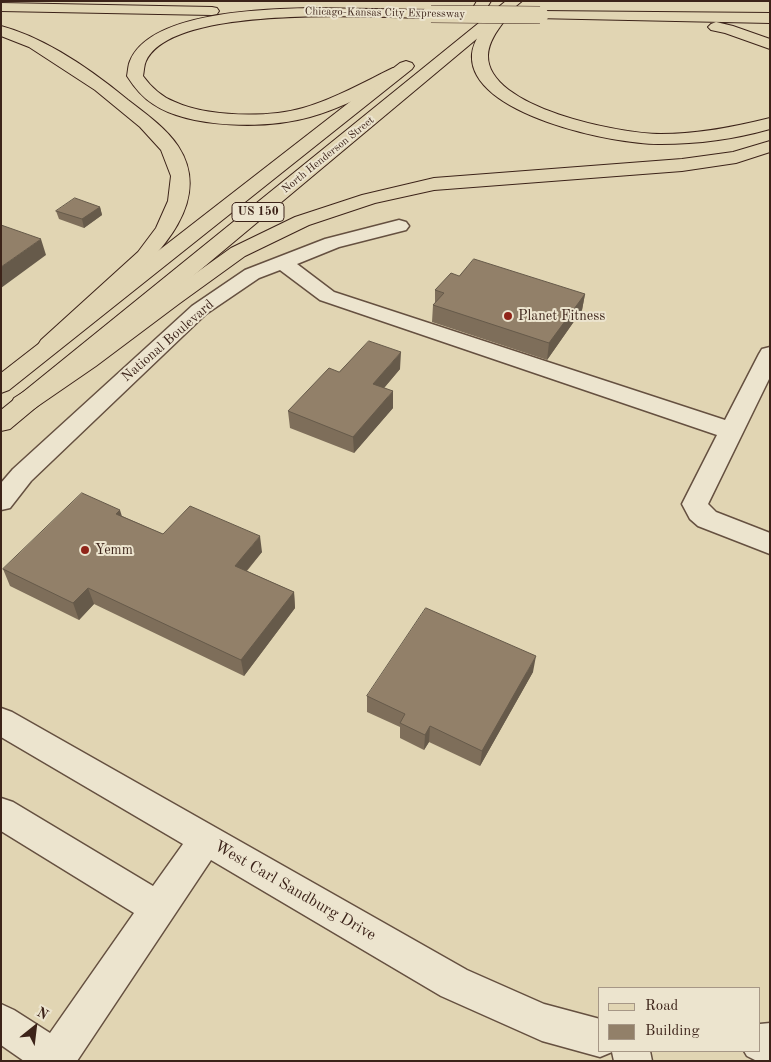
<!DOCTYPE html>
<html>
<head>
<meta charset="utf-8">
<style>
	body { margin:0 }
	#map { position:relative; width:771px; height:1062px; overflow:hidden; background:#e1d5b3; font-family:"Old Standard TT",serif }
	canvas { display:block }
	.frame { position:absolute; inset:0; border:2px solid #3c2319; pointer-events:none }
	.legend { position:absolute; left:598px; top:987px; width:162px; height:65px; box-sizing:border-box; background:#ece4ce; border:1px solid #a69786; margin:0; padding:6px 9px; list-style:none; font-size:15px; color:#3c2319 }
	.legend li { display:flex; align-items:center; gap:10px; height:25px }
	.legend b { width:25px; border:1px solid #a69786 }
	.north { position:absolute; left:10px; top:1002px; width:50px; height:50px; -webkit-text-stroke:4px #ece4ce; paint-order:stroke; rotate:29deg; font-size:14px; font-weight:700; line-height:20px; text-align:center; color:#3c2319 }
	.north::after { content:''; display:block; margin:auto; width:18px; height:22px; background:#3c2319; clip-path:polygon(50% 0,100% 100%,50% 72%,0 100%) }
</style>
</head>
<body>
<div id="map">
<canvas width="771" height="1062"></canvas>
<div class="frame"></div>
<ul class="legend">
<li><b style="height:6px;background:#e1d5b3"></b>Road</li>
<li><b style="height:14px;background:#928069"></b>Building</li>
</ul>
<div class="north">N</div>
</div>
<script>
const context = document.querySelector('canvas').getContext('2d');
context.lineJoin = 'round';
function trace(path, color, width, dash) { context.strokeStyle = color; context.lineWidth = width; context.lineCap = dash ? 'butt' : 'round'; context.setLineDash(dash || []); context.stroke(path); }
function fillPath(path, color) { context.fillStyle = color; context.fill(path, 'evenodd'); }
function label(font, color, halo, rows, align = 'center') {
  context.font = font + ' "Old Standard TT",serif'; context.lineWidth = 4; context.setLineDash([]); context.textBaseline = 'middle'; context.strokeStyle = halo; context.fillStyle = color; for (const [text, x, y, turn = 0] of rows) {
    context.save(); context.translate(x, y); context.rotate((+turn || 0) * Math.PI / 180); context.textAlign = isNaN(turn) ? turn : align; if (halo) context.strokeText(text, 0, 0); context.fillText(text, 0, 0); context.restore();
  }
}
const minor = new Path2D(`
	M399,220L406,222L409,226L406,230L339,247L297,264L334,292L725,420L759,354L762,349L770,347V377L708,504L716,512L770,533V554L698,526L690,519L682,504L717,435L320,300L280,270L259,278L206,314L31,481L10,508L1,510V483L13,469L192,306L245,270L325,239Z
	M1,708L12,712L467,970L544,1004L600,1019V1051H650L652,1061H614L612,1052L600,1057L542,1041L441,996L211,860L77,1061H24L1,1045V1004L14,1010L50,1033L134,913L1,831V798L13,802L153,886L183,844L1,737Z
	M770,1023V1061H757L747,1056L744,1051H760V1024Z`);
const major = new Path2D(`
	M506,1H522L10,429L1,431V410Z
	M406,61L412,63L414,66L412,69L9,390L1,393V373L400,63Z`);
const highway = new Path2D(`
	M477,1H491L486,9H476L474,6Z
	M1,3L212,7L217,8L219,11L217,14L212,15L1,11Z
	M506,5L511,6L513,9C504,23 489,37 488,55C486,108 621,134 661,134C698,134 734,127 770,118V129C735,139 698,144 661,144C617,145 467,115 472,54C474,36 490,20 501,6Z
	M312,8L431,10L436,11L438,14L436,17L431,18C374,18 173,3 146,61C144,65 144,71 143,76C151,87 162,97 175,102C207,117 269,118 303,108C334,99 364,82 393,68H405L407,71L405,74C374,90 343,108 310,117C268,129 190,129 153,104C142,97 134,87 127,76C128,71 128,65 130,61C150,11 267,9 312,8Z
	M540,11L770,13V23L535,18L533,15L535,12Z
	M716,22L733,26L770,39V49L725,33L711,30L708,27L711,24Z
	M1,26C46,38 93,71 128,100C145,113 166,128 178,146C216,204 153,259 115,296C96,314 76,332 57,350L49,352L41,350L38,345L41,340L138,252L156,228L168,201L171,176L161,150L140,127L95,90L29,47L1,36Z
	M770,141V152L736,163L682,171L434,190L375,203L309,225L245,256L180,303L96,366L32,410L23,412L14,410L11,404L14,398L80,356L231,248L295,217L362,195L434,178L682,159L733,152Z`);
const highwayBridge = new Path2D(`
	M431,14L540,15`);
const wall = new Path2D(`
	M100,207L102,215L84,228L59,219L56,211Z
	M459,276L585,294L582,310L547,360L432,322L433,305L435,303V290Z
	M400,369L384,388L393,408L354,453L290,428L288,411L339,372Z
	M122,516L163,534L262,552L247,571L294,592L295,608L244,676L94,604L79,620L10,586L3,569Z
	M533,672L480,766L429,742L424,750L400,738V727L367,712V696Z`);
const shadedWall = new Path2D(`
	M100,207L102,215L84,228L82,219Z
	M41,239L46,255L1,288V267Z
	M585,294L582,310L547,360L549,343Z
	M401,352L400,369L373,401V384Z
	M393,391V408L354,453L353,437Z
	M120,510L125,526L116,514Z
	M260,536L262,552L237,582L235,566Z
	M88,588L94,604L79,620L73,603Z
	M294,592L295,608L244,676L241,660Z
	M536,656L533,672L480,766L482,751Z
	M430,726L429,742L424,750L425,735Z`);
const building = new Path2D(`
	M75,198L100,207L82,219L56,211Z
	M1,225L41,239L1,267Z
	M474,259L585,294L549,343L433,305L444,293L435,290L451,273L459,276Z
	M369,341L401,352L373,384L393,391L353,437L288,411L329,368L339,372Z
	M82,493L120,510L116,514L163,534L190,506L260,536L235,566L294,592L241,660L88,588L73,603L3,569Z
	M426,608L536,656L482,751L430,726L425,735L400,723L405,714L367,696Z`);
const markers = [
	[508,316,5,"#8f2418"],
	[85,550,5,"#8f2418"]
];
const farStreetnames = [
	["Chicago-Kansas City Expressway",385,13,1],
	["North Henderson Street",328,155,-39]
];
const shields = [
	[258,212,52]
];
const shieldNames = [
	["US 150",258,212]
];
const poiNames = [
	["Planet Fitness",518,316],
	["Yemm",95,550]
];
const streetNames = [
	["National Boulevard",168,341,-41]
];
const nearStreetnames = [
	["West Carl Sandburg Drive",295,891,30]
];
trace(minor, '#655040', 3);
trace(major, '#3c2319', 2);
trace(highway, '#3c2319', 2);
fillPath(minor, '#ece4ce');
fillPath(major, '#e1d5b3');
fillPath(highway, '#e1d5b3');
trace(highwayBridge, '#3c2319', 18, []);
trace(highwayBridge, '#e1d5b3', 17);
fillPath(wall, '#7e6e5a');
fillPath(shadedWall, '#665a4a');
fillPath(building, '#928069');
trace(building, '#665a4a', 1);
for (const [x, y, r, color] of markers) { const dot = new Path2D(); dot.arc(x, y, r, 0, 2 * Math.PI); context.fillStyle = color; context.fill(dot); trace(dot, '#ece4ce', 2); }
label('11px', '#3c2319', '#ece4ce', farStreetnames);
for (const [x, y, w] of shields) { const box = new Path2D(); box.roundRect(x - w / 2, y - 9.5, w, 19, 4); context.fillStyle = '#ece4ce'; context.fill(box); trace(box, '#3c2319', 1); }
label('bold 12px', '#3c2319', null, shieldNames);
label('14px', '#3c2319', '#ece4ce', poiNames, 'left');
label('14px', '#3c2319', '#ece4ce', streetNames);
label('16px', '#3c2319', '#ece4ce', nearStreetnames);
</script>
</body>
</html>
